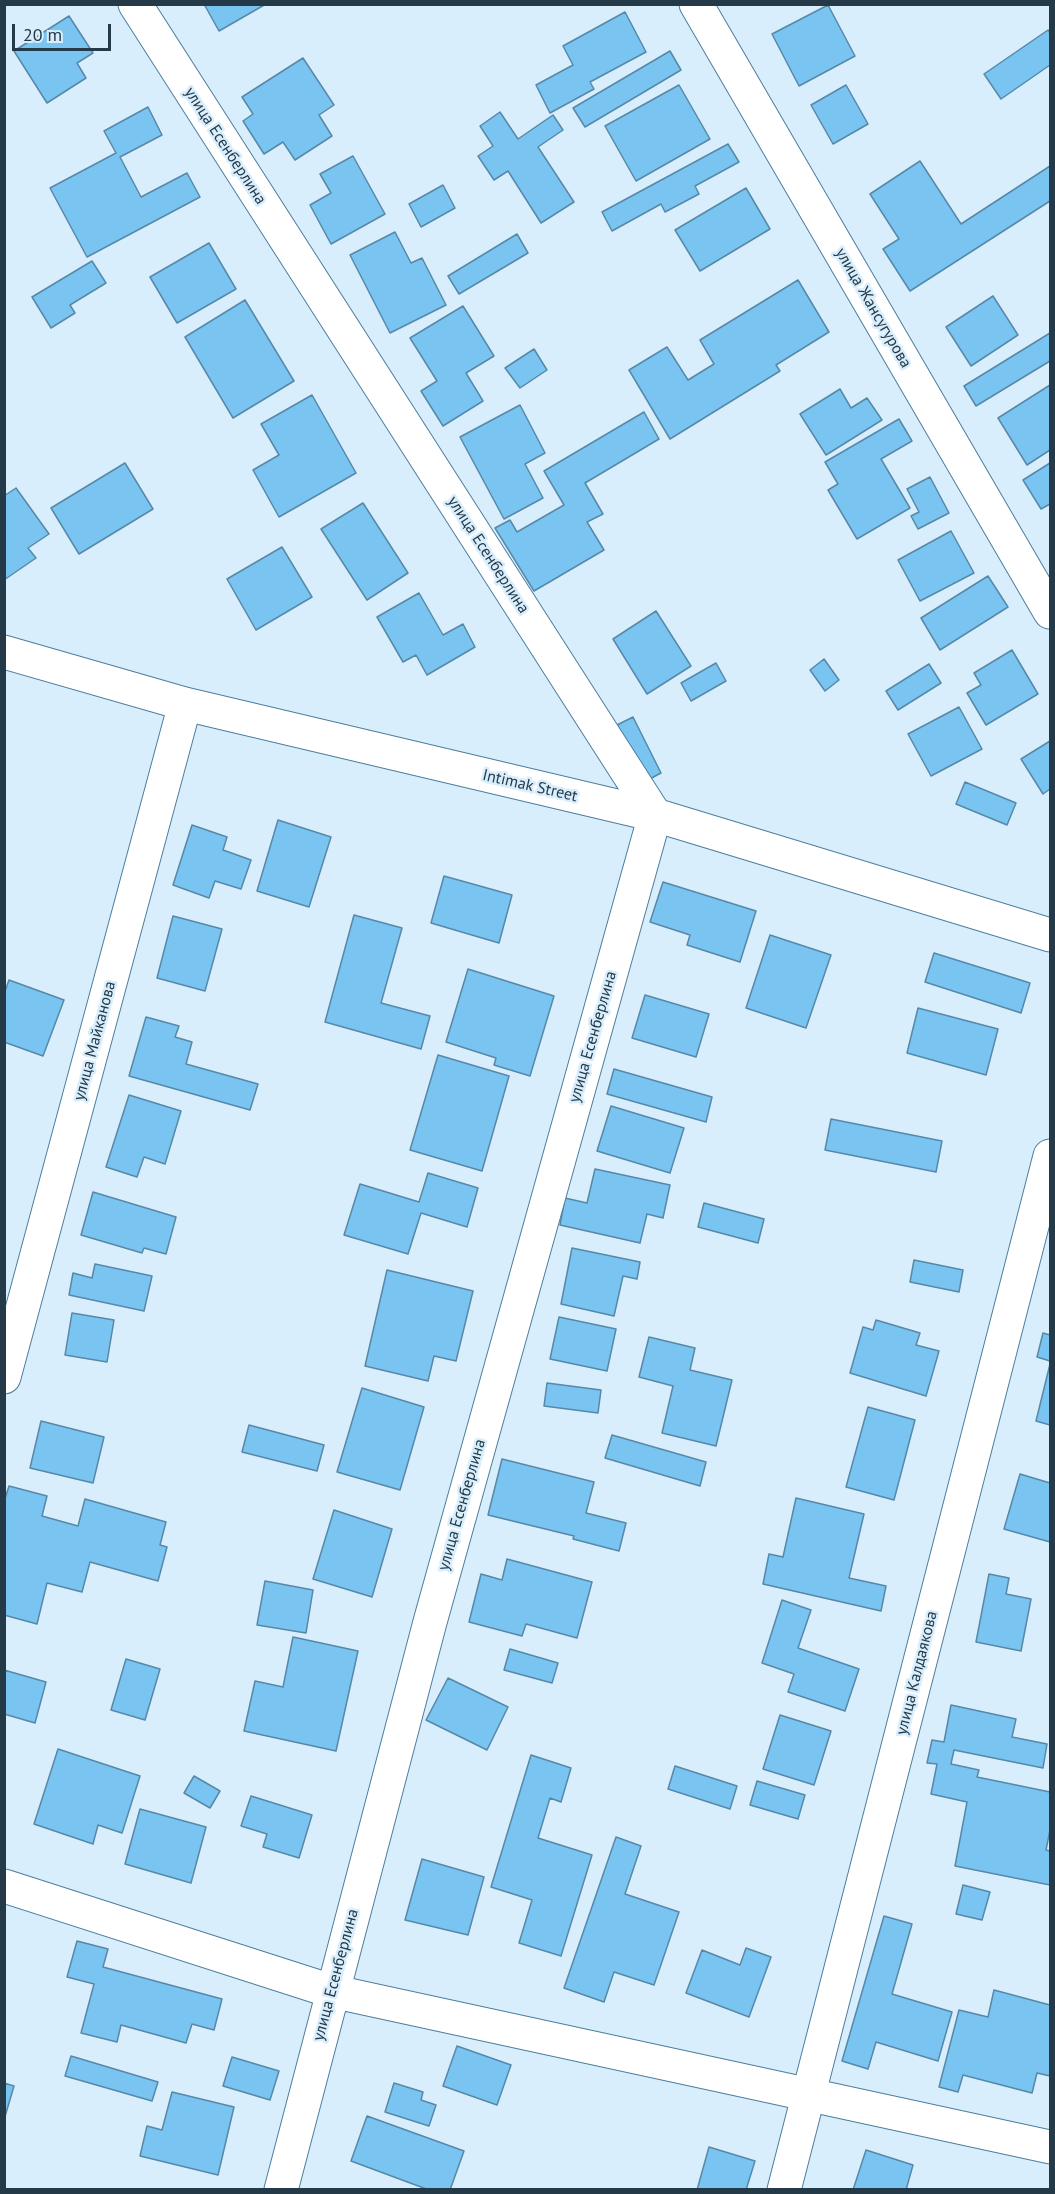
<!DOCTYPE html>
<html>
<head>
<meta charset="utf-8">
<style>
	body { margin:0 }
	#map { position:relative; width:1055px; height:2194px; overflow:hidden; background:#d9eefc; font-family:"PT Sans",sans-serif }
	canvas { display:block }
	.frame { position:absolute; inset:0; border:6px solid #253a48; pointer-events:none }
	.scale { position:absolute; left:12px; top:24px; width:99px; height:27px; box-sizing:border-box; border:3px solid #253a48; border-top:0; padding-left:8px; font-size:18px; line-height:21px; white-space:nowrap; color:#253a48; -webkit-text-stroke:4px #d9eefc; paint-order:stroke }
</style>
</head>
<body>
<div id="map">
<canvas width="1055" height="2194"></canvas>
<div class="frame"></div>
<div class="scale">20 m</div>
</div>
<script>
const context = document.querySelector('canvas').getContext('2d');
context.lineJoin = 'round';
function fillPath(path, color) { context.fillStyle = color; context.fill(path, 'evenodd'); }
function trace(path, color, width, dash) { context.strokeStyle = color; context.lineWidth = width; context.lineCap = dash ? 'butt' : 'round'; context.setLineDash(dash || []); context.stroke(path); }
function label(font, color, halo, rows, align = 'center') {
  context.font = font + ' "PT Sans",sans-serif'; context.lineWidth = 5; context.setLineDash([]); context.textBaseline = 'middle'; context.strokeStyle = halo; context.fillStyle = color; for (const [text, x, y, turn = 0] of rows) {
    context.save(); context.translate(x, y); context.rotate((+turn || 0) * Math.PI / 180); context.textAlign = isNaN(turn) ? turn : align; if (halo) context.strokeText(text, 0, 0); context.fillText(text, 0, 0); context.restore();
  }
}
const building = new Path2D(`
	M204,4H266L219,31Z
	M828,5L855,56L799,86L772,34Z
	M625,12L646,52L590,82L594,89L550,113L536,85L573,65L563,46Z
	M69,16L93,53L77,63L86,78L47,103L14,51Z
	M1048,30L1050,33V65L1001,99L984,74Z
	M670,51L681,70L585,127L573,108Z
	M303,58L334,105L319,115L332,136L295,160L283,142L264,154L243,121L253,114L242,97Z
	M679,85L710,139L636,181L605,126Z
	M846,85L868,124L833,144L811,105Z
	M148,107L162,135L120,157L141,197L187,173L200,197L87,257L50,188L116,153L104,131Z
	M500,112L518,139L553,115L563,130L538,147L574,202L541,223L508,171L494,180L478,156L493,146L480,126Z
	M728,144L739,162L695,186L699,194L665,212L661,204L612,231L602,212Z
	M353,156L385,214L331,244L310,205L331,193L320,174Z
	M920,161L961,224L1050,166V201L910,291L883,249L899,239L870,194Z
	M443,185L455,208L421,227L409,204Z
	M746,188L770,229L700,271L675,230Z
	M395,232L411,263L422,258L446,305L390,333L350,255Z
	M517,234L528,253L459,294L448,276Z
	M209,243L236,289L177,323L150,277Z
	M92,261L106,283L70,305L75,313L51,328L32,297Z
	M798,280L829,332L776,365L780,371L670,439L629,370L667,347L688,380L714,364L700,340Z
	M993,296L1018,335L971,366L946,327Z
	M245,300L294,381L233,418L185,337Z
	M463,306L494,356L466,373L483,401L443,426L421,391L437,381L410,338Z
	M1050,333V361L976,406L964,386Z
	M534,349L547,370L520,388L505,368Z
	M1050,385V450L1027,465L998,418Z
	M840,389L851,408L867,398L882,420L826,455L800,414Z
	M312,395L356,473L279,517L253,470L279,455L261,424Z
	M520,405L545,453L525,464L543,498L504,519L460,437Z
	M644,412L659,439L585,483L603,514L587,522L604,550L534,591L495,528L510,520L517,532L564,505L544,471Z
	M899,419L912,441L881,459L910,508L857,539L828,490L838,484L825,462Z
	M125,463L153,509L79,554L51,508Z
	M1050,463V504L1041,509L1023,480Z
	M930,477L949,513L918,529L911,516L919,512L907,489Z
	M16,488L49,534L28,548L36,558L4,580V496Z
	M363,503L408,573L367,600L321,529Z
	M951,531L974,573L920,601L898,560Z
	M282,547L312,597L256,630L227,579Z
	M988,576L1008,607L940,650L921,618Z
	M419,593L443,635L463,624L475,647L427,675L416,655L403,662L377,617Z
	M656,611L691,666L647,694L613,639Z
	M1012,650L1038,694L986,725L967,693L981,685L974,673Z
	M824,659L839,680L825,691L810,670Z
	M716,663L726,681L691,701L681,683Z
	M929,664L941,683L898,710L886,691Z
	M959,707L982,749L931,776L908,734Z
	M633,717L661,773L644,782L615,726Z
	M1050,741V789L1043,794L1021,759Z
	M965,782L1016,803L1007,825L956,804Z
	M278,820L331,837L309,907L257,891Z
	M192,825L227,837L223,850L251,860L241,889L215,881L209,898L173,885Z
	M444,876L512,895L499,943L431,923Z
	M663,882L756,911L740,962L687,945L690,935L650,922Z
	M354,915L402,928L381,1003L430,1016L421,1049L325,1022Z
	M173,916L222,929L205,991L157,978Z
	M770,935L831,955L806,1028L746,1008Z
	M934,953L1030,983L1021,1013L925,982Z
	M468,969L554,996L530,1076L494,1065L496,1058L446,1042Z
	M9,980L64,1000L43,1056L4,1042V994Z
	M645,995L709,1014L696,1057L632,1038Z
	M918,1008L998,1029L986,1075L907,1053Z
	M146,1017L179,1026L175,1037L192,1042L186,1064L258,1084L250,1110L129,1076Z
	M438,1055L509,1076L482,1171L410,1150Z
	M614,1069L712,1097L706,1122L607,1094Z
	M129,1095L181,1111L165,1164L144,1157L137,1177L106,1167Z
	M611,1106L684,1128L670,1173L597,1151Z
	M831,1119L942,1141L936,1172L825,1150Z
	M595,1169L670,1185L663,1218L647,1214L640,1243L560,1225L565,1198L587,1203Z
	M428,1173L478,1188L467,1227L421,1213L408,1254L344,1235L360,1184L419,1202Z
	M93,1192L176,1217L166,1254L144,1248L142,1253L81,1235Z
	M704,1203L764,1219L758,1243L698,1227Z
	M572,1248L640,1262L637,1279L623,1276L614,1316L561,1304Z
	M914,1260L963,1270L959,1292L910,1282Z
	M95,1264L152,1276L144,1311L69,1295L73,1273L92,1278Z
	M387,1270L473,1291L456,1361L434,1356L428,1381L365,1366Z
	M72,1313L114,1320L107,1362L65,1355Z
	M559,1317L616,1329L607,1371L550,1359Z
	M876,1320L920,1333L916,1345L939,1351L926,1396L850,1373L863,1327L873,1330Z
	M1043,1333L1050,1335V1361L1037,1357Z
	M649,1337L695,1348L690,1370L732,1380L716,1446L662,1433L673,1386L639,1377Z
	M1050,1364V1425L1036,1421Z
	M547,1383L601,1390L598,1413L544,1406Z
	M362,1388L424,1407L400,1490L337,1472Z
	M868,1407L915,1420L894,1500L846,1487Z
	M41,1421L104,1437L93,1483L30,1468Z
	M249,1425L324,1445L317,1471L242,1452Z
	M612,1435L706,1462L700,1486L605,1458Z
	M502,1459L594,1482L586,1513L626,1523L619,1551L573,1539L574,1536L488,1515Z
	M1020,1474L1050,1483V1542L1004,1529Z
	M9,1486L47,1496L42,1516L78,1526L85,1499L166,1522L160,1545L167,1547L158,1581L90,1562L82,1592L47,1583L37,1624L4,1615V1502Z
	M796,1498L864,1514L849,1578L886,1586L881,1611L763,1584L769,1554L783,1557Z
	M334,1510L392,1529L372,1597L313,1579Z
	M507,1559L592,1582L577,1638L526,1624L522,1636L469,1622L481,1574L502,1580Z
	M989,1574L1009,1578L1006,1594L1031,1599L1021,1651L976,1642Z
	M265,1581L313,1590L306,1633L257,1625Z
	M782,1600L811,1610L798,1648L859,1669L845,1711L788,1692L794,1674L762,1663Z
	M293,1637L358,1651L336,1751L244,1731L255,1681L283,1687Z
	M510,1649L558,1663L552,1683L504,1670Z
	M126,1659L160,1669L145,1720L111,1710Z
	M4,1670L46,1682L35,1723L4,1714Z
	M448,1678L508,1707L487,1750L426,1720Z
	M951,1705L1016,1719L1012,1737L1047,1744L1043,1768L954,1750L951,1764L979,1770L977,1777L1050,1792V1830L1046,1850L1050,1851V1885L955,1866L967,1802L931,1794L937,1764L927,1763L932,1740L944,1742Z
	M780,1715L831,1731L814,1785L763,1769Z
	M58,1749L140,1776L122,1833L98,1825L93,1844L34,1824Z
	M531,1755L571,1768L561,1802L550,1798L538,1838L592,1855L561,1956L519,1943L532,1900L491,1887Z
	M675,1766L737,1786L730,1809L668,1789Z
	M194,1776L220,1791L210,1808L184,1793Z
	M757,1781L805,1795L798,1819L750,1805Z
	M251,1796L312,1815L299,1858L263,1847L267,1834L241,1826Z
	M140,1809L206,1827L191,1883L125,1864Z
	M616,1837L641,1846L625,1894L679,1912L654,1985L614,1972L604,2002L564,1988Z
	M422,1859L484,1877L468,1935L405,1920Z
	M963,1885L990,1892L982,1920L956,1914Z
	M884,1916L912,1924L892,1994L952,2012L938,2061L876,2042L868,2069L842,2061Z
	M77,1941L108,1949L103,1967L222,1999L214,2030L192,2024L186,2043L121,2025L117,2042L81,2033L94,1984L67,1977Z
	M746,1948L771,1957L749,2017L686,1993L702,1950L740,1965Z
	M994,1990L1050,2005V2076L1037,2073L1032,2093L963,2075L958,2092L939,2087L959,2010L988,2017Z
	M457,2046L511,2065L497,2105L443,2086Z
	M71,2056L158,2082L152,2101L65,2076Z
	M232,2057L279,2071L270,2100L223,2086Z
	M4,2083L14,2086L4,2120Z
	M394,2083L423,2092L421,2100L436,2105L429,2126L385,2112Z
	M172,2092L234,2107L218,2175L140,2156L147,2126L162,2130Z
	M367,2116L464,2151L450,2190H429L351,2161Z
	M709,2147L755,2161L746,2190H697Z
	M866,2150L913,2165L906,2190H853Z`);
const minor = new Path2D(`
	M135,4L655,815L430,1622L281,2190
	M696,4L1050,612
	M4,652L185,704L655,815L1050,935
	M4,1377L185,704
	M4,1886L331,1991L1050,2147
	M784,2190L1050,1156`);
const streetNames = [
	["улица Есенберлина",225,146,57],
	["улица Жансугурова",873,308,60],
	["улица Есенберлина",488,555,57],
	["Intimak Street",530,786,13],
	["улица Есенберлина",593,1037,-74],
	["улица Майканова",95,1041,-75],
	["улица Есенберлина",462,1505,-74],
	["улица Калдаякова",917,1673,-76],
	["улица Есенберлина",336,1975,-75]
];
fillPath(building, '#7ac4f2');
trace(building, '#5688a8', 1.5);
trace(minor, '#4d7e9d', 35);
trace(minor, '#fff', 33);
label('16px', '#253a48', '#d9eefc', streetNames);
</script>
</body>
</html>
